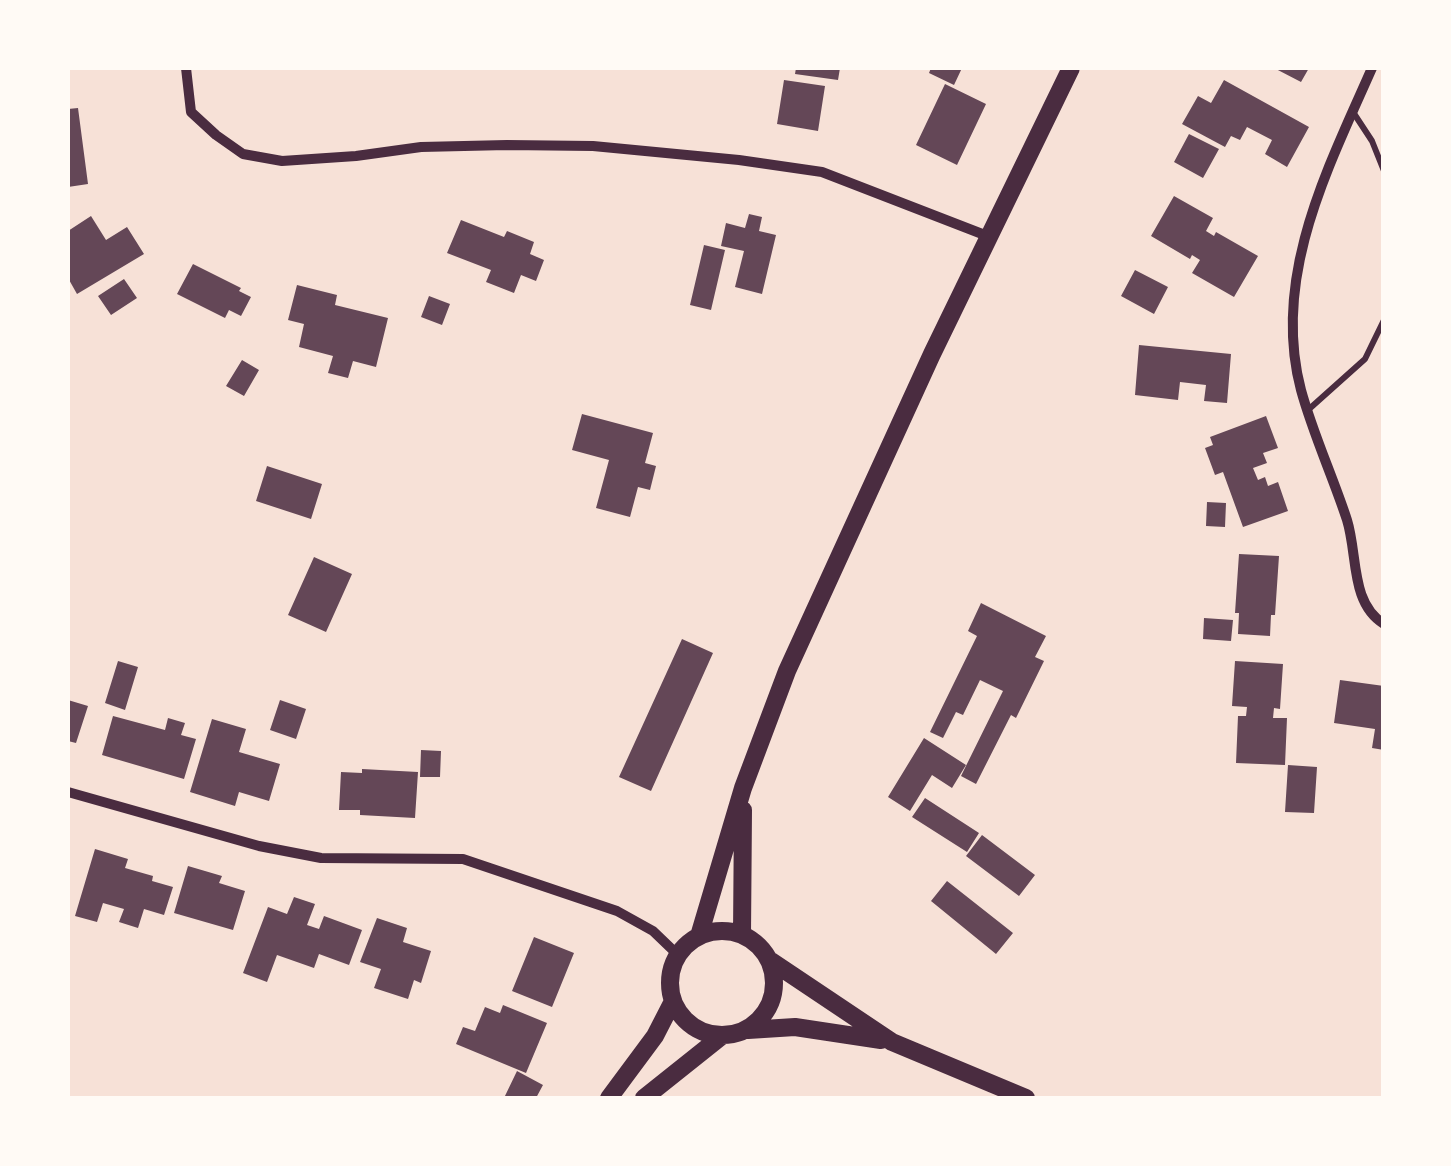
<!DOCTYPE html>
<html>
<head>
<meta charset="utf-8">
<style>
	body { margin:0 }
	#map { position:relative; width:1451px; height:1166px; overflow:hidden; background:#f7e1d7; font-family:Ubuntu,sans-serif }
	canvas { display:block }
	.frame { position:absolute; inset:0; border:70px solid #fffaf5; pointer-events:none }
</style>
</head>
<body>
<div id="map">
<canvas width="1451" height="1166"></canvas>
<div class="frame"></div>
</div>
<script>
const context = document.querySelector('canvas').getContext('2d');
context.lineJoin = 'round';
function fillPath(path, color) { context.fillStyle = color; context.fill(path, 'evenodd'); }
function trace(path, color, width, dash) { context.strokeStyle = color; context.lineWidth = width; context.lineCap = dash ? 'butt' : 'round'; context.setLineDash(dash || []); context.stroke(path); }
const building = new Path2D(`
	M796,68H840L838,80L795,74Z
	M931,68H962L954,85L929,73Z
	M1274,68H1309L1301,82Z
	M784,80L825,86L818,131L777,124Z
	M1224,80L1309,127L1287,167L1265,154L1272,140L1247,127L1240,140L1231,136L1225,147L1182,124L1198,96L1211,103Z
	M945,84L986,104L957,165L916,145Z
	M78,108L88,184L68,187V109Z
	M1189,134L1219,149L1203,178L1174,162Z
	M1174,196L1213,218L1206,231L1214,236L1216,232L1258,256L1234,297L1192,273L1200,260L1192,255L1190,259L1151,236Z
	M749,214L762,217L759,231L776,235L762,294L735,287L744,251L721,246L726,223L745,228Z
	M91,216L106,240L127,227L144,254L77,294L68,278V231Z
	M461,220L504,237L507,231L534,242L530,254L544,260L536,281L521,275L514,293L486,282L491,270L447,253Z
	M704,245L725,250L711,310L690,305Z
	M193,264L241,288L239,291L251,297L241,316L229,310L225,318L177,294Z
	M1135,270L1168,287L1154,314L1121,296Z
	M124,279L137,298L111,315L98,296Z
	M297,285L337,295L335,305L388,318L376,367L353,361L348,378L328,373L333,356L299,347L304,324L288,320Z
	M429,296L450,304L442,325L421,317Z
	M1139,345L1231,354L1227,403L1204,401L1206,385L1180,382L1178,400L1135,395Z
	M242,360L259,370L244,396L226,386Z
	M582,414L653,433L645,463L656,466L650,490L638,487L630,517L596,508L609,460L572,450Z
	M1266,416L1278,448L1263,453L1267,463L1253,468L1258,480L1265,477L1268,486L1278,482L1288,511L1243,527L1223,472L1215,475L1205,448L1213,445L1210,437Z
	M267,466L322,484L311,519L256,501Z
	M1207,502L1226,503L1225,527L1206,526Z
	M1239,554L1279,556L1275,615H1271L1270,636L1238,634L1239,613H1235Z
	M314,557L352,574L326,632L288,615Z
	M981,603L1046,636L1035,657L1044,661L1016,718L1011,715L976,784L961,776L1003,691L980,680L963,715L956,712L943,738L930,732L977,636L968,631Z
	M1204,618L1233,620L1231,641L1203,639Z
	M682,639L713,653L651,791L619,777Z
	M118,661L138,667L125,710L105,703Z
	M1235,661L1283,664L1280,709L1274,708L1273,718H1287L1285,765L1236,763L1238,716H1246L1247,707L1232,706Z
	M1340,680L1384,686V750L1372,748L1375,729L1334,723Z
	M68,700L88,706L76,743L68,741Z
	M280,700L306,709L296,739L270,730Z
	M113,716L165,730L168,718L185,723L181,735L196,739L184,779L102,755Z
	M212,719L246,729L239,752L280,764L269,801L239,792L235,806L190,792Z
	M924,738L966,765L952,788L932,775L910,811L888,797Z
	M421,750L441,751L440,777H420Z
	M1288,765L1317,767L1314,813L1285,812Z
	M362,769L418,772L415,818L360,815V810H339L341,772L362,773Z
	M925,798L979,833L967,852L912,817Z
	M982,835L1035,875L1019,896L966,856Z
	M95,849L128,859L125,868L153,876L152,881L173,887L164,915L144,909L138,928L119,922L124,909L103,903L97,922L75,916Z
	M188,866L222,876L219,883L245,891L233,930L174,913Z
	M947,881L1013,933L996,954L931,901Z
	M294,897L315,904L307,925L319,929L324,916L362,930L349,965L319,954L314,968L277,955L267,982L243,973L268,907L287,914Z
	M377,918L407,928L403,942L431,951L421,983L414,980L408,999L374,988L381,969L360,962Z
	M534,937L574,953L552,1007L512,991Z
	M503,1005L547,1023L526,1073L456,1044L463,1027L475,1031L485,1007L500,1013Z
	M517,1071L543,1085L536,1098H504Z`);
const service = new Path2D(`
	M1353,112L1372,141L1384,171
	M1308,410L1365,359L1384,320`);
const minor = new Path2D(`
	M186,68L191,112L216,135L243,154L282,161L356,156L421,147L507,145L593,146L739,160L822,172L990,237
	M1372,68C1328,168 1271,277 1301,390C1313,434 1333,477 1347,520C1358,555 1350,603 1384,624
	M68,792L259,846L321,858L463,859L617,911L653,931L678,955`);
const secondary = new Path2D(`
	M670 983a52 52 0 1 1 104 0a52 52 0 1 1-104 0Z
	M742,934L743,810
	M699,936L743,788L787,671L932,354L1071,68
	M771,961L892,1042L1026,1098
	M748,1030L795,1027L881,1040
	M609,1098L655,1036L673,1001
	M644,1098L723,1035`);
fillPath(building, '#644757');
trace(service, '#4a2c40', 6);
trace(minor, '#4a2c40', 10);
trace(secondary, '#4a2c40', 18);
</script>
</body>
</html>
